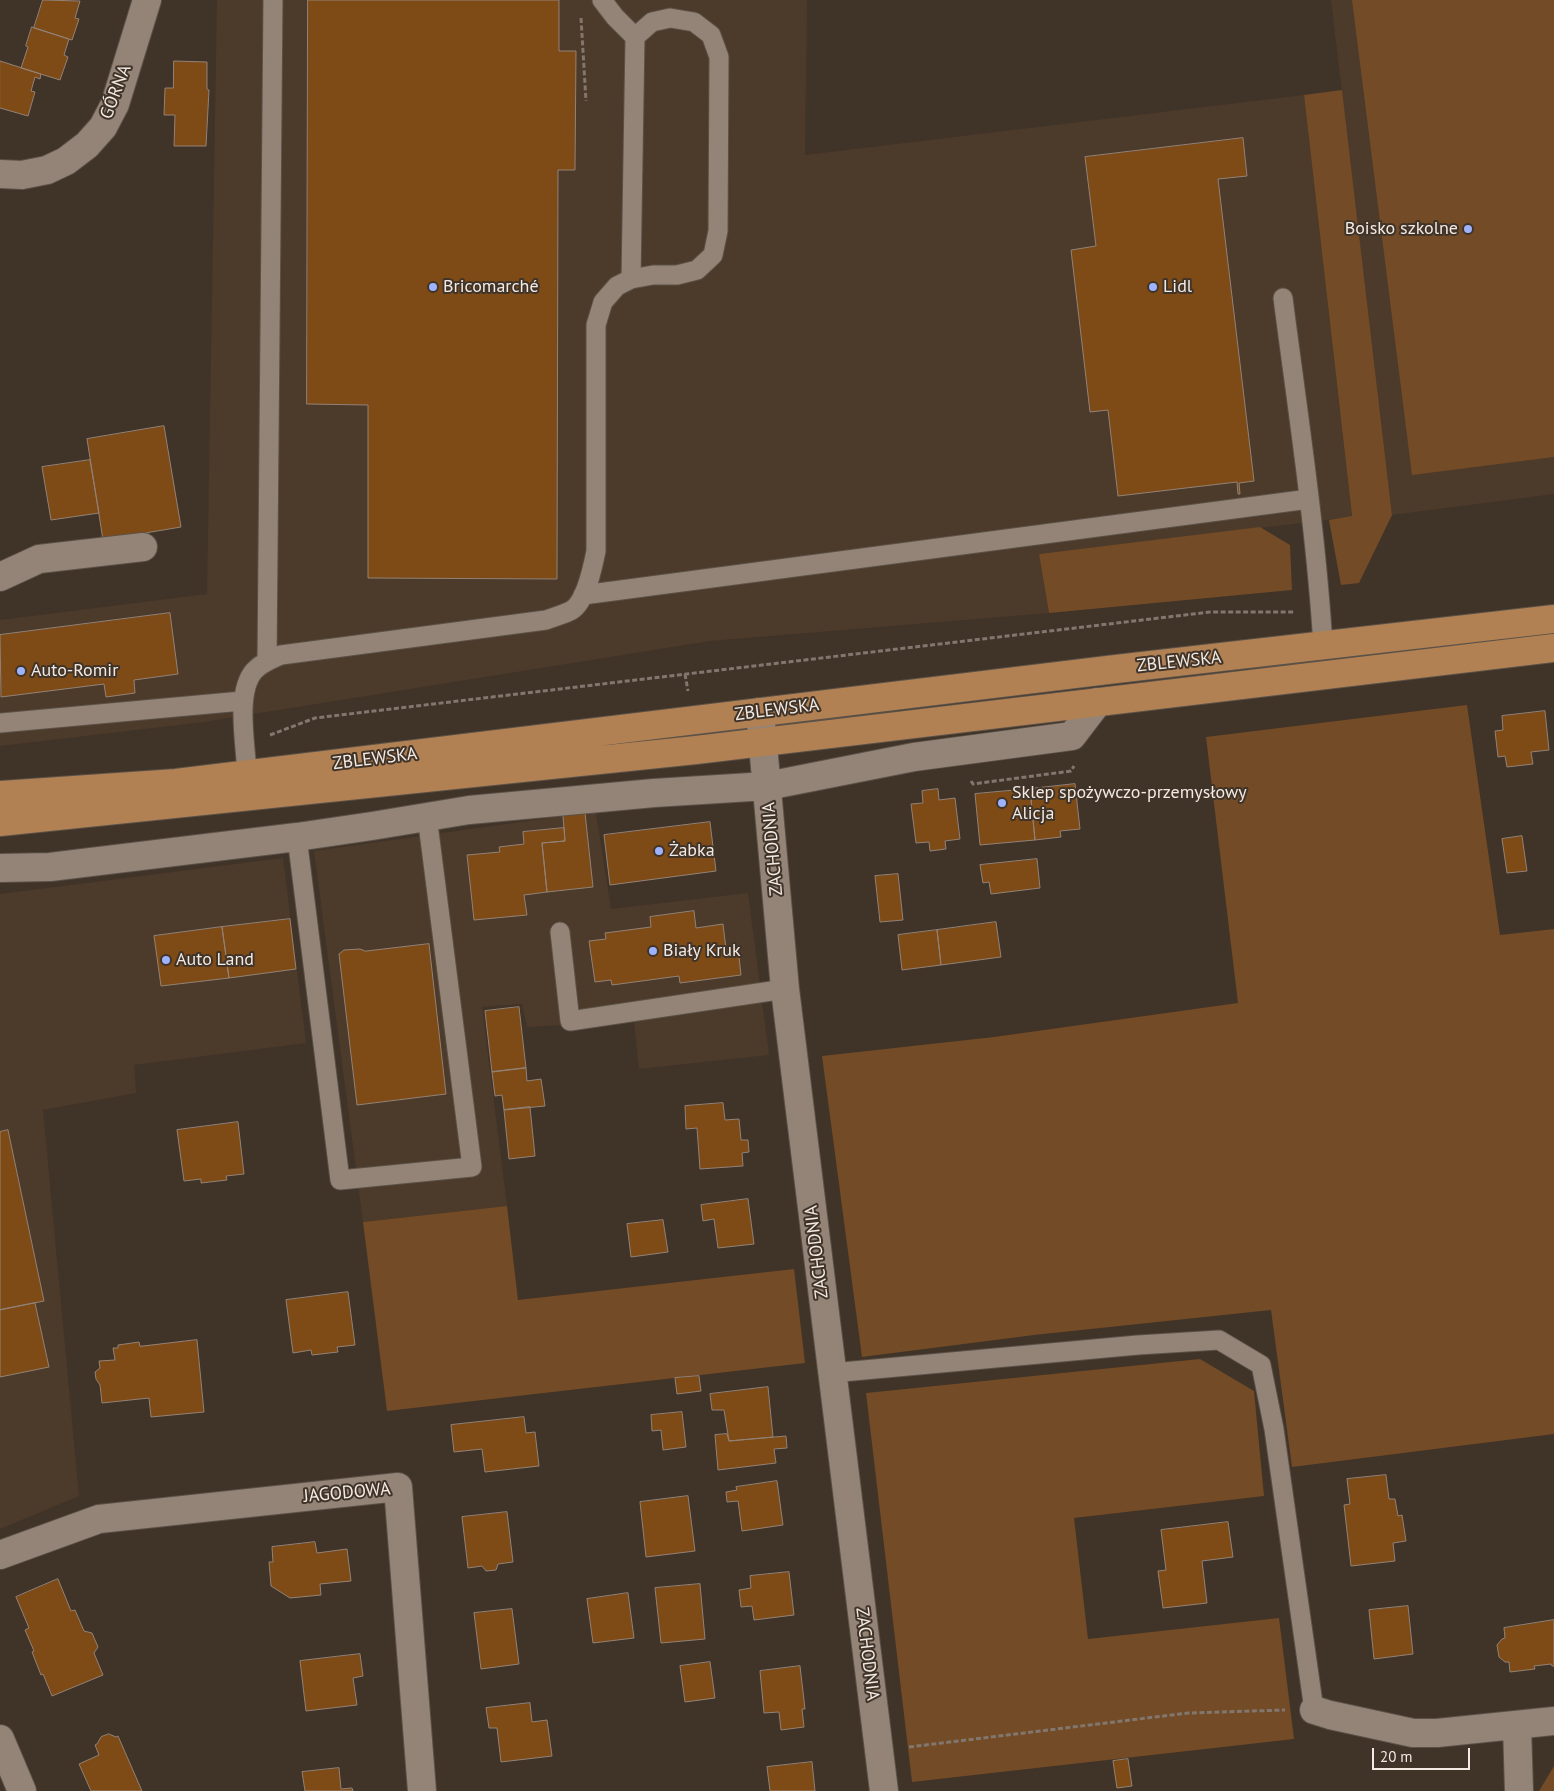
<!DOCTYPE html>
<html>
<head>
<meta charset="utf-8">
<style>
	body { margin:0 }
	#map { position:relative; width:1554px; height:1791px; overflow:hidden; background:#403328; font-family:"PT Sans",sans-serif }
	canvas { display:block }
	.scale { position:absolute; left:1372px; top:1748px; width:98px; height:22px; box-sizing:border-box; border:2px solid #f2eae3; border-top:0; padding-left:6px; font-size:15px; line-height:18px; white-space:nowrap; color:#f2eae3; -webkit-text-stroke:4px #403328; paint-order:stroke }
</style>
</head>
<body>
<div id="map">
<canvas width="1554" height="1791"></canvas>
<div class="scale">20 m</div>
</div>
<script>
const context = document.querySelector('canvas').getContext('2d');
context.lineJoin = 'round';
function fillPath(path, color) { context.fillStyle = color; context.fill(path, 'evenodd'); }
function trace(path, color, width, dash) { context.strokeStyle = color; context.lineWidth = width; context.lineCap = dash ? 'butt' : 'round'; context.setLineDash(dash || []); context.stroke(path); }
function label(font, color, halo, rows, align = 'center') {
  context.font = font + ' "PT Sans",sans-serif'; context.lineWidth = 4; context.setLineDash([]); context.textBaseline = 'middle'; context.strokeStyle = halo; context.fillStyle = color; for (const [text, x, y, turn = 0] of rows) {
    context.save(); context.translate(x, y); context.rotate((+turn || 0) * Math.PI / 180); context.textAlign = isNaN(turn) ? turn : align; if (halo) context.strokeText(text, 0, 0); context.fillText(text, 0, 0); context.restore();
  }
}
const built = new Path2D(`
	M217,0H807L805,155L1304,95L1352,517L1039,554L1049,613L710,641L204,722L0,746V620L207,594Z
	M1331,0H1554V494L1392,515Z
	M585,813H596L611,909L748,893L769,1055L639,1069L634,1021L527,1027L522,1004L482,1007L507,1206L363,1222L314,851Z
	M283,858L306,1043L134,1065L136,1093L43,1110L79,1496L0,1529V894Z`);
const green = new Path2D(`
	M1352,0H1554V457L1412,475Z
	M1342,90L1392,515L1359,583L1341,585L1329,520L1352,516L1304,95Z
	M1260,527L1290,545L1292,590L1049,613L1039,554Z
	M1467,705L1500,935L1554,929V1434L1292,1467L1271,1310L1034,1335L862,1357L822,1056L994,1037L1238,1003L1206,737Z
	M507,1206L518,1300L794,1269L805,1363L387,1411L363,1222Z
	M1200,1359L1254,1391L1264,1496L1074,1518L1088,1639L1279,1618L1294,1739L912,1782L866,1393Z
	M1554,1766V1791H1539Z`);
const building = new Path2D(`
	M43,0L80,1L75,18L79,19L72,40L34,28Z
	M308,0H559V51H576L575,170H558L557,579L368,578V405L307,404Z
	M32,27L69,39L64,55L68,57L60,80L21,68L28,47L26,46Z
	M0,61L41,74L40,79L35,77L31,91L35,92L28,116L0,108Z
	M174,61L207,62V89L209,90L206,146H174L175,115H164L165,88H173Z
	M1243,138L1247,176L1218,179L1254,481L1239,483L1240,494H1238L1237,482L1118,496L1108,410L1090,412L1071,250L1096,246L1085,157Z
	M164,426L181,527L103,540L87,439Z
	M90,460L99,513L51,520L42,467Z
	M170,613L178,674L134,680L135,693L106,697L104,684L1,697L0,635Z
	M1545,711L1549,750L1531,752L1533,764L1507,767L1505,756L1498,757L1495,731L1503,730L1502,716Z
	M1075,784L1080,829L1060,831L1061,837L1035,840L1030,789Z
	M938,789L939,800L955,798L960,839L945,841L946,849L930,851L929,842L916,843L911,804L923,803L922,791Z
	M1030,789L1035,840L980,845L975,794Z
	M585,813L593,887L547,892L542,843L565,841L563,816Z
	M710,822L716,871L610,885L604,835Z
	M564,828L565,841L542,843L547,892L524,895L527,915L474,920L467,855L500,852L499,847L524,844L523,832Z
	M1522,836L1527,871L1507,873L1502,839Z
	M1037,859L1040,888L991,894L989,882L983,883L980,865Z
	M898,874L903,920L880,922L875,876Z
	M694,911L696,928L723,924L726,949L738,948L741,975L680,983L679,976L612,985L611,980L595,982L589,941L606,939L605,933L651,927L650,917Z
	M290,919L296,969L229,978L222,927Z
	M996,922L1001,957L941,965L937,930Z
	M222,927L229,978L161,986L154,936Z
	M937,930L941,965L902,970L898,935Z
	M429,944L446,1094L357,1105L339,954L344,950L360,949L365,951Z
	M519,1007L526,1068L492,1072L485,1011Z
	M526,1068L527,1081L541,1079L545,1106L504,1110L502,1095L495,1096L492,1072Z
	M723,1103L725,1120L739,1119L741,1140H748L749,1152L742,1153L743,1166L700,1169L697,1128L686,1129L685,1106Z
	M530,1107L535,1156L509,1159L504,1110Z
	M238,1122L244,1174L226,1176L227,1180L201,1183V1179L184,1181L177,1130Z
	M8,1130L44,1301L0,1310V1132Z
	M748,1199L754,1244L718,1248L714,1219L703,1221L701,1205Z
	M663,1220L668,1252L631,1257L627,1224Z
	M348,1292L355,1345L337,1347L338,1352L312,1355L311,1350L293,1353L286,1300Z
	M35,1303L49,1367L0,1377V1310Z
	M197,1340L204,1412L151,1417L149,1398L102,1403L100,1385L96,1379L95,1372L100,1368L99,1361L115,1360L113,1348H118V1345L139,1342L140,1346Z
	M699,1376L701,1391L677,1394L675,1378Z
	M768,1387L773,1437L729,1441L724,1410H712L710,1394Z
	M682,1412L686,1447L663,1450L661,1430L652,1431L651,1415Z
	M524,1417L526,1433L535,1432L539,1466L485,1472L482,1449L454,1452L451,1425Z
	M727,1434L729,1441L786,1436L787,1448L774,1449L776,1463L718,1470L715,1435Z
	M1386,1475L1389,1499H1395L1398,1516L1402,1515L1406,1541L1393,1543L1395,1561L1351,1566L1344,1505L1350,1504L1347,1479Z
	M777,1481L783,1525L742,1531L738,1501L727,1502L726,1492L737,1490L736,1487Z
	M688,1496L695,1551L646,1557L640,1502Z
	M507,1512L513,1562L498,1564L496,1570L486,1571L482,1566L468,1568L462,1517Z
	M1228,1522L1233,1557L1202,1561L1207,1603L1163,1608L1158,1571L1166,1570L1161,1530Z
	M315,1542L317,1553L347,1549L351,1581L320,1584L321,1595L290,1598L271,1586L269,1562H273L272,1547Z
	M789,1572L794,1615L754,1620L752,1606L741,1607L739,1590L751,1588L750,1576Z
	M58,1579L71,1611L75,1610L84,1631L92,1633L98,1647L94,1653L103,1675L52,1696L43,1674L41,1675L32,1652L34,1651L25,1630L29,1628L16,1597Z
	M700,1584L705,1639L661,1643L655,1588Z
	M628,1593L634,1638L593,1643L587,1599Z
	M1408,1606L1413,1654L1374,1659L1369,1610Z
	M512,1609L519,1664L481,1669L474,1613Z
	M1554,1620V1666H1552L1551,1664L1534,1666L1535,1669L1510,1672L1509,1662H1505L1499,1657L1497,1645L1502,1639L1505,1638L1504,1628Z
	M360,1654L363,1676L353,1678L357,1705L306,1711L300,1661Z
	M710,1662L715,1698L685,1702L680,1666Z
	M800,1666L805,1709H802L804,1727L781,1730L779,1712L764,1713L760,1671Z
	M530,1703L532,1722L547,1720L552,1756L501,1762L497,1728H489L486,1708Z
	M109,1734L116,1737L118,1736L142,1791H91L79,1764L99,1755L95,1745L97,1744L101,1737Z
	M1128,1759L1132,1786L1117,1788L1113,1761Z
	M812,1762L815,1791H770L767,1767Z
	M339,1768L341,1789L352,1788L353,1791H305L302,1772Z`);
const path = new Path2D(`
	M581,18L586,101
	M685,674L688,691
	M270,735L315,718L1210,612H1295
	M971,781L973,784L1071,771L1074,766
	M909,1747L1188,1713L1285,1710`);
const service = new Path2D(`
	M602,0L615,17L635,37
	M1283,298C1298,414 1316,530 1323,646
	M583,595L1309,499
	M267,661L273,0
	M0,723L242,701
	M247,774C246,746 235,693 254,671C261,663 272,659 281,655L546,620C554,617 565,614 572,610C586,601 593,566 596,551V325L603,302L617,286L631,279L653,275H677L697,270L713,255L718,231L719,57L711,35L694,22L670,18L652,22L635,37L631,279
	M297,837L340,1180L472,1167L427,816
	M560,932L570,1021L785,989
	M831,1373L1138,1345L1219,1340L1261,1365L1274,1429L1314,1710`);
const minor = new Path2D(`
	M0,174L22,175L47,170L66,161L87,145L103,127L115,104L147,0
	M0,577L39,559L143,547
	M760,712L785,989L884,1791
	M0,868L50,867L297,837L372,826L469,810L654,793L767,786L914,757L1072,736L1098,702
	M0,1555L99,1519L398,1487L422,1791
	M1314,1710L1330,1715L1413,1733H1437L1554,1721
	M1517,1726L1519,1791
	M0,1739L22,1791`);
const primary = new Path2D(`
	M0,795L176,783L1116,669L1554,619
	M0,822L696,750L1554,648`);
const markers = [
	[1468,229,5,"#9eb3fd"],
	[433,287,5,"#9eb3fd"],
	[1153,287,5,"#9eb3fd"],
	[21,671,5,"#9eb3fd"],
	[1002,803,5,"#9eb3fd"],
	[659,851,5,"#9eb3fd"],
	[653,951,5,"#9eb3fd"],
	[166,960,5,"#9eb3fd"]
];
const streetNames = [
	["GÓRNA",116,92,-69],
	["ZBLEWSKA",1179,662,-6],
	["ZBLEWSKA",777,710,-7],
	["ZBLEWSKA",375,759,-7],
	["ZACHODNIA",773,849,-95],
	["ZACHODNIA",817,1252,-97],
	["JAGODOWA",347,1493,-5],
	["ZACHODNIA",867,1654,83]
];
const poiNames = [
	["Boisko szkolne",1458,229,"right"],
	["Bricomarché",443,287],
	["Lidl",1163,287],
	["Auto-Romir",31,671],
	["Sklep spożywczo-przemysłowy",1012,793],
	["Alicja",1012,814],
	["Żabka",669,851],
	["Biały Kruk",663,951],
	["Auto Land",176,960]
];
fillPath(built, '#4c3a2b');
fillPath(green, '#734b26');
fillPath(building, '#7e4b17');
trace(building, '#928276', 1);
trace(service, '#5b5147', 21);
trace(minor, '#5b5147', 30);
trace(primary, '#5b5147', 30);
trace(path, '#82776e', 3, [5, 2.5]);
trace(service, '#938477', 19);
trace(minor, '#938477', 28);
trace(primary, '#b18154', 28);
for (const [x, y, r, color] of markers) { const dot = new Path2D(); dot.arc(x, y, r, 0, 2 * Math.PI); context.fillStyle = color; context.fill(dot); trace(dot, '#403328', 2); }
label('18px', '#f2eae3', '#403328', streetNames);
label('18px', '#f2eae3', '#403328', poiNames, 'left');
</script>
</body>
</html>
